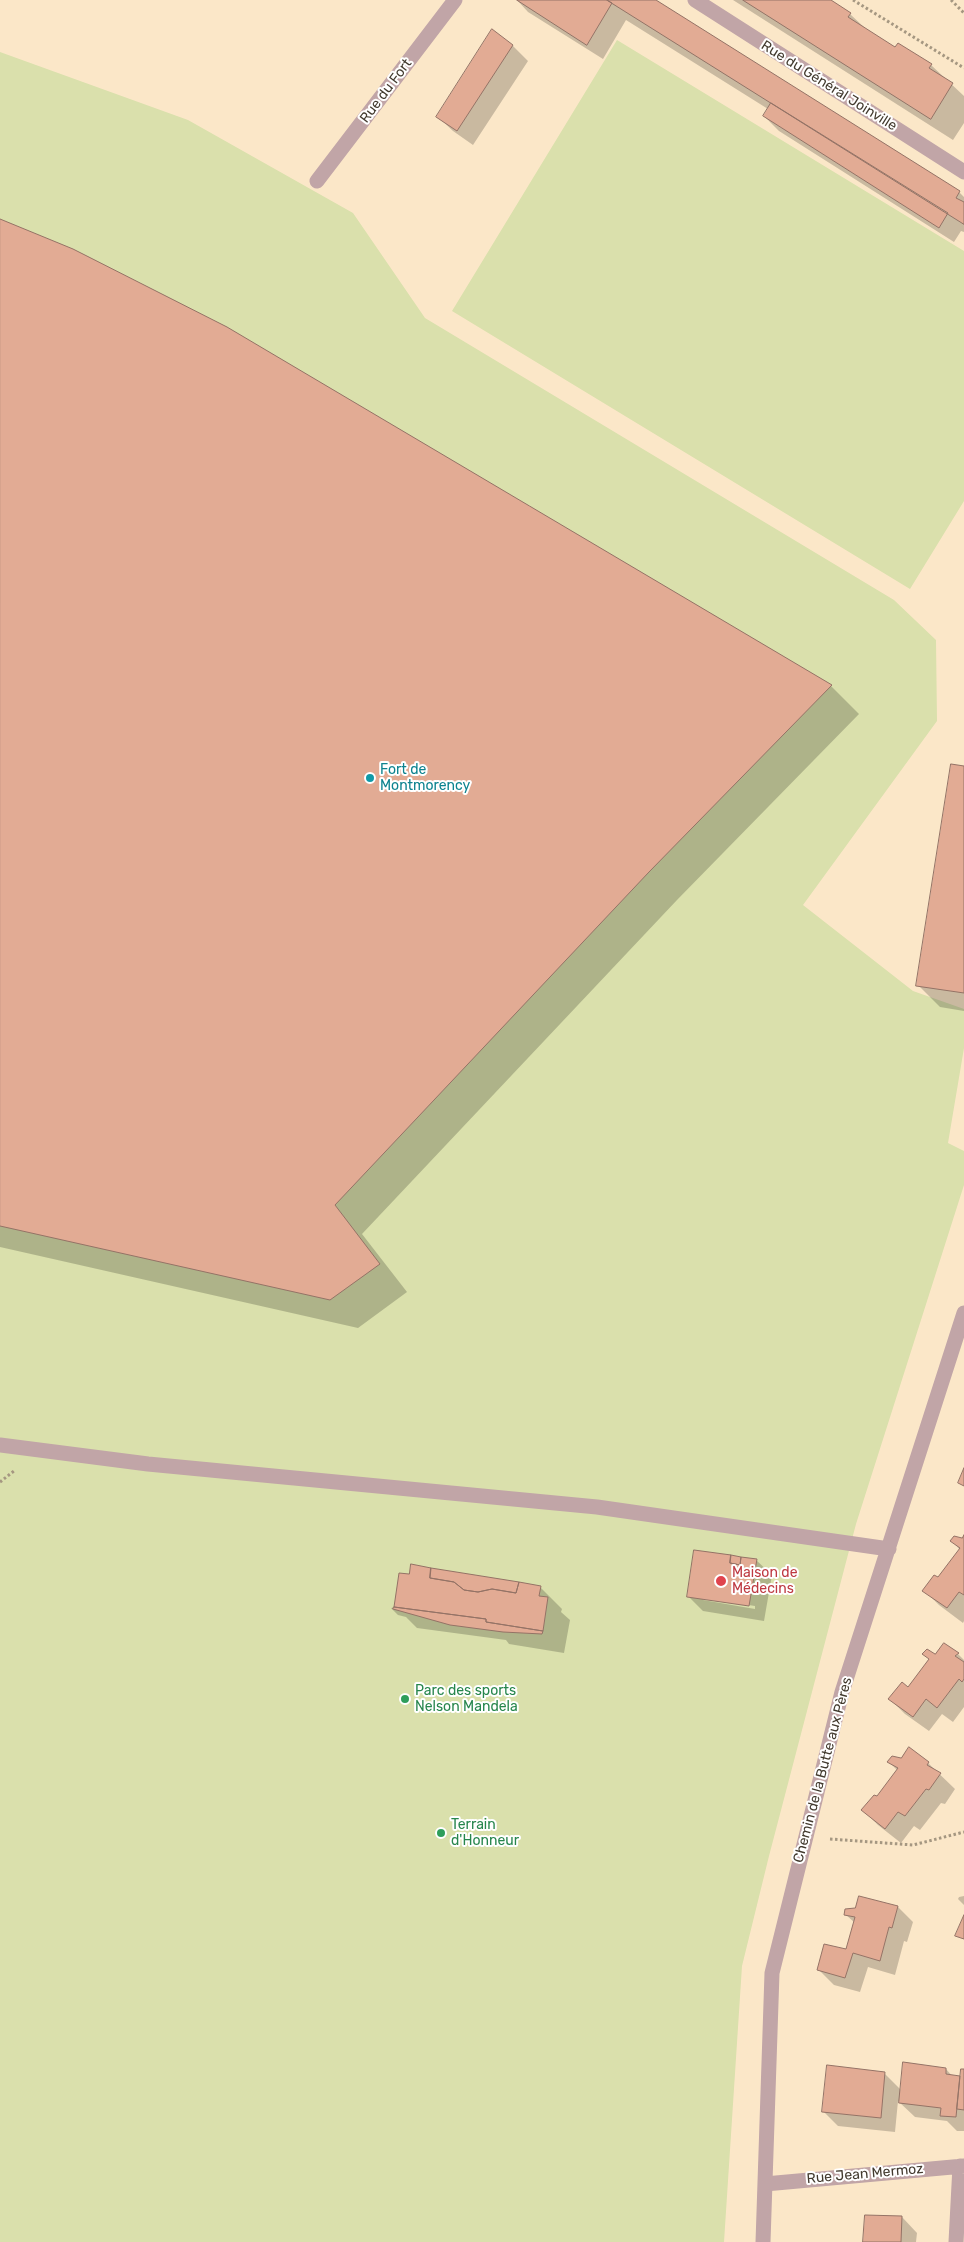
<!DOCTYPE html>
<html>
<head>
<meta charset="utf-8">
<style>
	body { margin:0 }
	canvas { display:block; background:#fbe7c8 }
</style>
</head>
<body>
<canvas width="964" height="2242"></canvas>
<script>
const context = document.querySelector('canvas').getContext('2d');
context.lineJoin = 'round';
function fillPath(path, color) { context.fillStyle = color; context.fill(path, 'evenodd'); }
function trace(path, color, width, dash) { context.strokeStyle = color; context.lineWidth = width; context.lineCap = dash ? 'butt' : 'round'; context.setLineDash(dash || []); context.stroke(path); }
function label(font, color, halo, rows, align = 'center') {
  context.font = font + ' Rubik,sans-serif'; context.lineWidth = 4; context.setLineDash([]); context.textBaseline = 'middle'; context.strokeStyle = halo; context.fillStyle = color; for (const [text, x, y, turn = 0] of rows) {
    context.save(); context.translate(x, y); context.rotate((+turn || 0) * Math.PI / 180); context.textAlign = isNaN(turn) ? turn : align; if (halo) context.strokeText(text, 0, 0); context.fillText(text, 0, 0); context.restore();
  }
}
const green = new Path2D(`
	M617,40L964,251V501L910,589L452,311Z
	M0,52L188,120L353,213L425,318L894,600L936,640L937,721L803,905L913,991L964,1009V1048L948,1143L964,1151V1185L856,1524L769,1856L742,1966L724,2242H0Z`);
const shadow = new Path2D(`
	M517,0H654L959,192L964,197V232L961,231L954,242L779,131L764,116L768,109L626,20L603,59L528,12Z
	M733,0H829L850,14L867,30L896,49L899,44L931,65L964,96V123L953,140Z
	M492,31L513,46L528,61L473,145L453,131L437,116Z
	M0,220L226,328L831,686L859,714L677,900L362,1234L407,1292L358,1328L0,1247Z
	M964,767V1011L940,1007L918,985Z
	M964,1537V1621L963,1623L939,1605L924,1590L938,1579L960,1550L952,1541L962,1540Z
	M756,1560L772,1575L764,1621L703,1611L688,1596ZM703,1598L755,1606V1609L703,1600Z
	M540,1587L562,1609L561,1612L570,1620L564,1653L509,1644L506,1640L417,1628L406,1617L398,1615L391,1608Z
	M958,1654L964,1660V1707L953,1722L942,1714L929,1731L905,1714L890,1699L909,1689L936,1656Z
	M889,1762L928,1763L955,1789L945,1804L941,1803L920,1830L914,1826L901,1843L878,1825L863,1810L878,1798L898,1771Z
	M964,1896V1905L958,1899L959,1897Z
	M898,1907L913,1922L907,1942L904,1941L895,1975L868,1967L860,1992L834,1985L819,1970L847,1951L855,1923L845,1914Z
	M946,2069L953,2077L961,2078L964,2071V2131H957L947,2121L915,2117L898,2101L895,2132L838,2126L823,2111L884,2073L901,2090Z
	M902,2217L917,2233L916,2242H865Z`);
const building = new Path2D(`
	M517,0H607L612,3L587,45Z
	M607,0H656L960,191L956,198L964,202V224Z
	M743,0H831L851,13L848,17L895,47L898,43L932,64L929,68L953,83L931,119Z
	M492,29L513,45L457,131L436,117Z
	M771,103L948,213L939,228L763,116Z
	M0,219L73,249L227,327L832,685L649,872L335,1205L380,1264L330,1300L0,1226Z
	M951,764L964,766V993L916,986Z
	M964,1468V1486L958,1483Z
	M964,1535V1595L959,1592L947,1608L922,1591L934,1575L938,1577L960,1548L950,1541L954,1536L962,1538Z
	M694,1550L731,1555L730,1563L740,1565L741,1557L757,1559L749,1606L687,1597Z
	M731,1555L741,1557L740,1565L730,1563Z
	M411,1564L431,1568L430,1578L454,1582L464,1590L478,1592L492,1589L516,1593L519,1582L541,1586L539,1596L548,1597L543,1631L486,1622V1619L394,1607L399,1573L409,1574Z
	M431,1568L519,1582L516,1593L492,1589L478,1592L464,1590L454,1582L430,1578Z
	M394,1607L486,1619V1622L543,1631L542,1634L503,1632L450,1625L393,1609Z
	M944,1643L959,1653L955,1656L964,1662V1679L962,1682L959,1679L937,1708L926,1699L913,1717L888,1699L902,1682L908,1687L929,1659L922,1654L927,1649L935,1654Z
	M909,1747L929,1762L927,1765L941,1773L929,1790L926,1789L905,1816L898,1812L885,1829L861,1810L874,1795L877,1796L898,1768L887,1762L892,1756L901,1758Z
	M859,1896L898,1906L892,1928L889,1927L880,1961L853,1953L845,1978L817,1970L824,1944L846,1949L855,1917L844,1915L845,1909L855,1908Z
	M964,1915V1939L955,1936Z
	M903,2062L946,2068V2074L960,2076L956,2117L940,2116L941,2108L899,2103Z
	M827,2065L885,2072L881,2118L822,2112Z
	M961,2069H964V2110L957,2109Z
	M865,2215L902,2216L901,2242H863Z`);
const path = new Path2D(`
	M853,0L964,68
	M951,0L964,13
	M0,1482L14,1471
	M830,1839L913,1845L964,1832`);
const minor = new Path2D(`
	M695,0L964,172
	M317,181L455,0
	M0,1445L148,1464L597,1507L889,1549
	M765,2184L964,2166
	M763,2242L772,1973L842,1692L964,1313
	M956,2242L960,2166`);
const markers = [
	[370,778,5,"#0f9aa8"],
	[721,1581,6,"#e0444e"],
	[405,1699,5,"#2e9e5b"],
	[441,1833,5,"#2e9e5b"]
];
const streetNames = [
	["Rue du Général Joinville",829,86,32],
	["Rue du Fort",386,91,-53],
	["Chemin de la Butte aux Pères",823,1770,-75],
	["Rue Jean Mermoz",865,2174,-5]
];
const cultureNames = [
	["Fort de",380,770],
	["Montmorency",380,786]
];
const healthNames = [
	["Maison de",732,1573],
	["Médecins",732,1589]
];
const leisureNames = [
	["Parc des sports",415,1691],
	["Nelson Mandela",415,1707],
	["Terrain",451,1825],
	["d'Honneur",451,1841]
];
fillPath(green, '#dae0ac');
fillPath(shadow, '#0003');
fillPath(building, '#e2ab94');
trace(building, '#947366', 1);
trace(path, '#a59781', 3, [2.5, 2.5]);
trace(minor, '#c1a5a7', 15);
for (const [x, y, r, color] of markers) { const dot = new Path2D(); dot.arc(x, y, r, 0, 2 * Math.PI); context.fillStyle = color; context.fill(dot); trace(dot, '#fff', 2); }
label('14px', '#423a2e', '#fff', streetNames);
label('14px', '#0d838f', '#fff', cultureNames, 'left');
label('14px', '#be3a42', '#fff', healthNames, 'left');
label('14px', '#27864d', '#fff', leisureNames, 'left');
</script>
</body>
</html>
